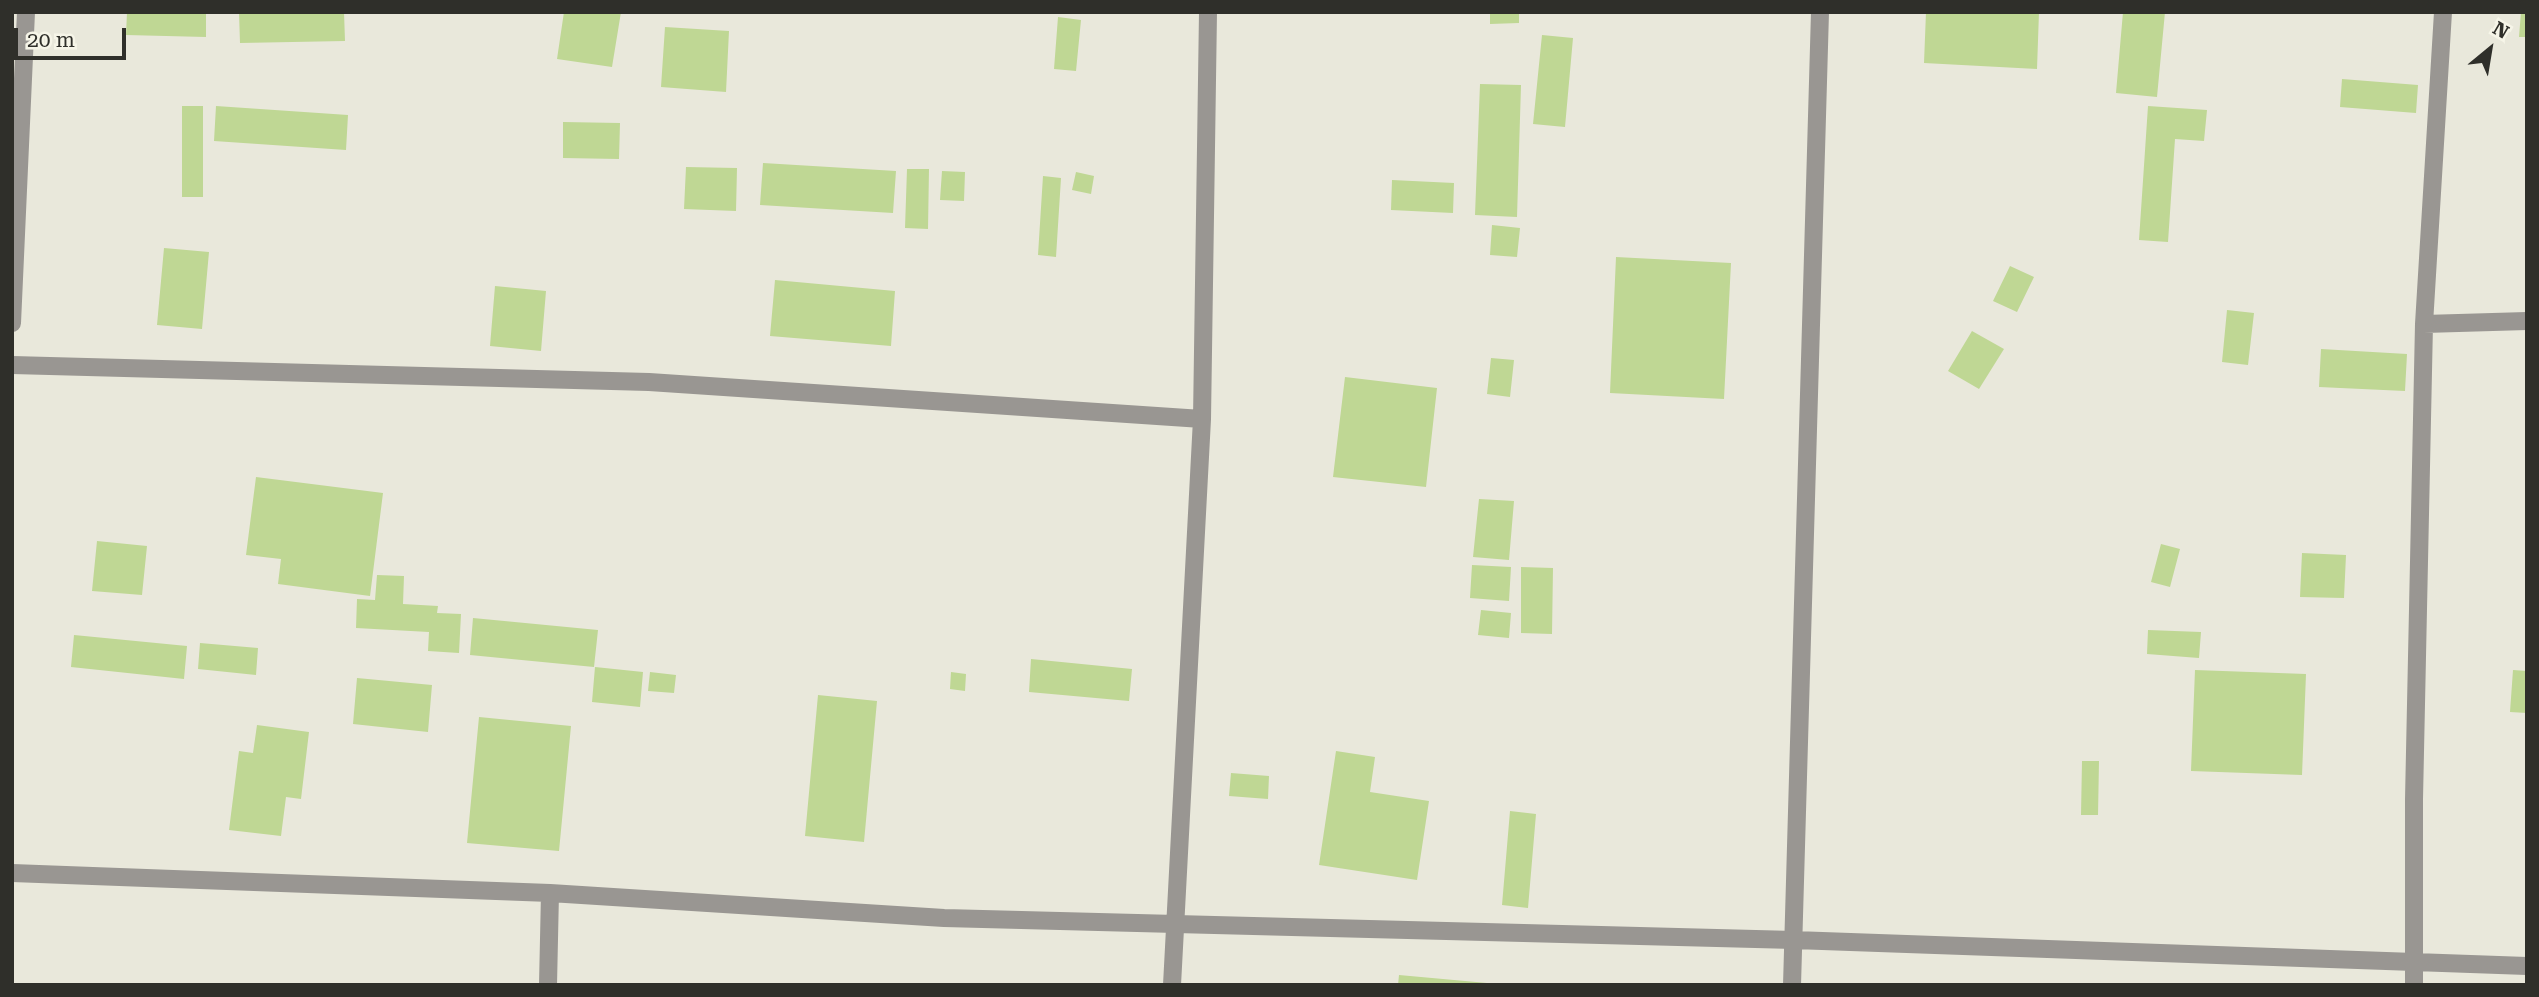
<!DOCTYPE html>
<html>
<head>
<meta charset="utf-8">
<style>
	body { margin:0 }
	#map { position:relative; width:2539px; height:997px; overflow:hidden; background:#e9e8db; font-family:"Roboto Serif",serif }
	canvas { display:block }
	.frame { position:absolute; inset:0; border:14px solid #2f2f2a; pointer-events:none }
	.north { position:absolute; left:2455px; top:14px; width:70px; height:70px; -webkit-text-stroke:5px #f6f5e8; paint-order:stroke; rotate:30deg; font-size:19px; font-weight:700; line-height:28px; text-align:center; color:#2f2f2a }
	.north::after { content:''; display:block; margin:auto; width:24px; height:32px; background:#2f2f2a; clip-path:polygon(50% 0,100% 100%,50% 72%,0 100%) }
	.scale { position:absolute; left:14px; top:28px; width:112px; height:32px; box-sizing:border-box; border:4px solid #2f2f2a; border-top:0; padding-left:9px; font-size:21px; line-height:24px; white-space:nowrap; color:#2f2f2a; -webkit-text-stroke:5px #f6f5e8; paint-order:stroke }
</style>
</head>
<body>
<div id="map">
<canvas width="2539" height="997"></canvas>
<div class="frame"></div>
<div class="north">N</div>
<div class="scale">20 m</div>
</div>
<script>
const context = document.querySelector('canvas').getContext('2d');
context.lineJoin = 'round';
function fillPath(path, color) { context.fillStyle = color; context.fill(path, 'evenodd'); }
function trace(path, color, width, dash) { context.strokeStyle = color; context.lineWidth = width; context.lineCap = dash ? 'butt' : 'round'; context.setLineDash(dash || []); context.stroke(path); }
const building = new Path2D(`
	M127,12H206V37L126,35Z
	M239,12H344L345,41L240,43Z
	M564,12H621L612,67L557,59Z
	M1490,12H1519V23L1490,24Z
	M1926,12H2039L2037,69L1924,63Z
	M2123,12H2165L2157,97L2116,93Z
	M2521,12H2527V37H2519Z
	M1058,17L1081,20L1076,71L1054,69Z
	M665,27L729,31L726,92L661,87Z
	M1542,35L1573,38L1565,127L1533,124Z
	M2342,79L2418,85L2416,113L2340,107Z
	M1480,84L1521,85L1517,217L1475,215Z
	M182,106H203V197H182Z
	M216,106L348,115L346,150L214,141Z
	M2148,106L2207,110L2204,141L2175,139L2168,242L2139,240Z
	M563,122L620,123L619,159L563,158Z
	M763,163L896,171L893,213L760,205Z
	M686,167L737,168L736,211L684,209Z
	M907,169H929L928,229L905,228Z
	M942,171L965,172L964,201L940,200Z
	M1076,172L1094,176L1091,194L1072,190Z
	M1043,176L1061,178L1056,257L1038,255Z
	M1392,180L1454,183L1453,213L1391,210Z
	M1492,225L1520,228L1517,257L1490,255Z
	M164,248L209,252L202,329L157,325Z
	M1616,257L1731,263L1724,399L1610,393Z
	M2010,266L2034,277L2017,312L1993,301Z
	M775,280L895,291L891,346L770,336Z
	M495,286L546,291L541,351L490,346Z
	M2227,310L2254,313L2248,365L2222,362Z
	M1972,331L2004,349L1979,389L1948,371Z
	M2321,349L2407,354L2405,391L2319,387Z
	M1491,358L1514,360L1510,397L1487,394Z
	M1345,377L1437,388L1426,487L1333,477Z
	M256,477L383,493L370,596L278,584L281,559L246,555Z
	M1479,499L1514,501L1509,560L1473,557Z
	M97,541L147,546L142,595L92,591Z
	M2161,544L2180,549L2170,587L2151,582Z
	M2302,553L2346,555L2344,598L2300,597Z
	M1472,565L1511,567L1509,601L1470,598Z
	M1521,567L1553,568L1552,634L1521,633Z
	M377,575L404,576L403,604L438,606L437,613L461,614L459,653L428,651L429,632L356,628L357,599L375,600Z
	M1481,610L1511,613L1509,638L1478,635Z
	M473,618L598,630L594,667L470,655Z
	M2148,630L2201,632L2199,658L2147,654Z
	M74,635L187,646L184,679L71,667Z
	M200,643L258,648L256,675L198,669Z
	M1031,659L1132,669L1129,701L1029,692Z
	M595,667L643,672L640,707L592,702Z
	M2195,670L2306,674L2302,775L2191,771Z
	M2513,670L2527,671V713L2510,712Z
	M650,672L676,675L674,693L648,691Z
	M951,672L966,674L965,691L950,689Z
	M357,678L432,685L428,732L353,724Z
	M818,695L877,701L864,842L805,836Z
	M479,717L571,726L559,851L467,843Z
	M257,725L309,732L301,799L286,797L281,836L229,830L239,751L253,753Z
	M1336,751L1375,757L1370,792L1429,801L1417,880L1319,865Z
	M2082,761H2099L2098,815H2081Z
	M1231,773L1269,776L1268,799L1229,796Z
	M1510,811L1536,814L1528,908L1502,905Z
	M1399,975L1487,983V985H1398Z`);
const minor = new Path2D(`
	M12,323L26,12
	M2424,324L2527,321
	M12,365L649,382L1202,419
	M12,873L550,893L944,918L1794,940L2527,966
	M548,985L550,893
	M1172,985L1202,419L1208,12
	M1792,985L1820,12
	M2414,985V799L2424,324L2443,12`);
fillPath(building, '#bfd794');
trace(minor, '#999692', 18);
</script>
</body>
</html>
